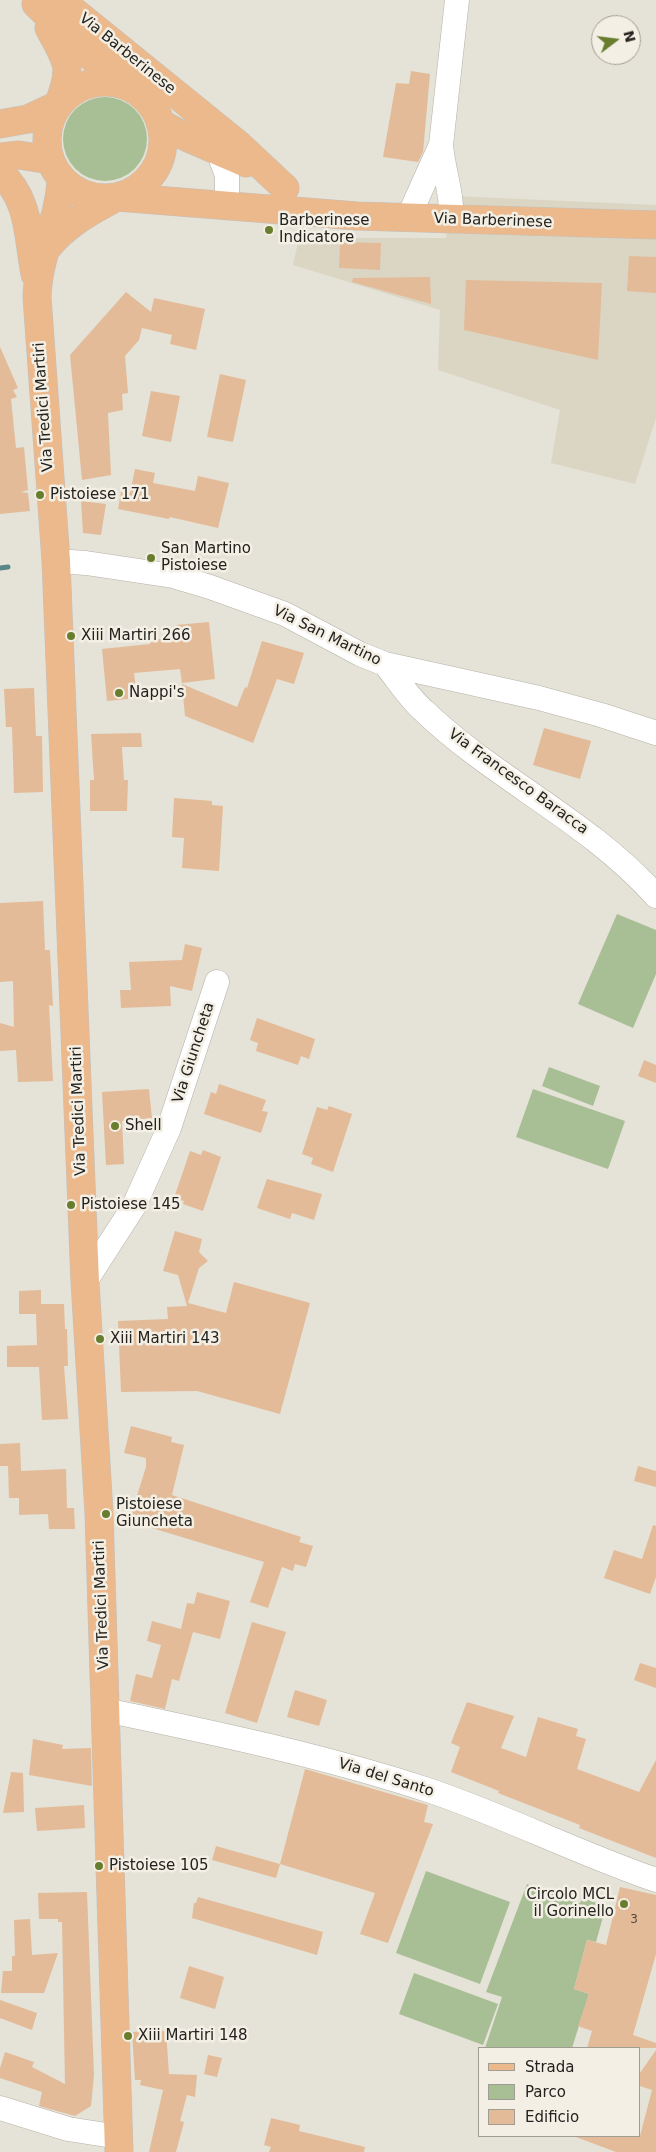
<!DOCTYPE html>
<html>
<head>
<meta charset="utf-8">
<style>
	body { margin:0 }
	#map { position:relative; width:656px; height:2152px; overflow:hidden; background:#e5e2d7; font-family:"DejaVu Sans",sans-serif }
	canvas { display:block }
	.legend { position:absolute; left:478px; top:2047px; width:162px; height:90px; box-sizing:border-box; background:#f3efe4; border:1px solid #a09d95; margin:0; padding:6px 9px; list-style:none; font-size:15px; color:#24221e }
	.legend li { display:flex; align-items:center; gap:10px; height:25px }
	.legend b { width:25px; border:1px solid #a09d95 }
	.north { position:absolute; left:591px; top:15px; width:50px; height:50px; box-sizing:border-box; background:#f3efe4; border:1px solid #a09d95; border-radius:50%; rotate:75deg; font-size:14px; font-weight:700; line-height:20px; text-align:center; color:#24221e }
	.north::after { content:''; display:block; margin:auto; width:18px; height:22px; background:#687d2d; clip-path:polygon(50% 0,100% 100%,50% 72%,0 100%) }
</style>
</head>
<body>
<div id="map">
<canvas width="656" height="2152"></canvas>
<ul class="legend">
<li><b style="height:6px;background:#ebb98c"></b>Strada</li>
<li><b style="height:14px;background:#a8bf95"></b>Parco</li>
<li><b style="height:14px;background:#e3bb98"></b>Edificio</li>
</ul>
<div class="north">N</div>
</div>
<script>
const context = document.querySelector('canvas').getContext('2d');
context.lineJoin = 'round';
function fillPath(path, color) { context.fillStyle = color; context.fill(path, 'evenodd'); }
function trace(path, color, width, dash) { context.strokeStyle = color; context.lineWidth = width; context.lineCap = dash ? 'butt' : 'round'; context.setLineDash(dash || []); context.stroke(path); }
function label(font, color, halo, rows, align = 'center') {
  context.font = font + ' "DejaVu Sans",sans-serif'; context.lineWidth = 5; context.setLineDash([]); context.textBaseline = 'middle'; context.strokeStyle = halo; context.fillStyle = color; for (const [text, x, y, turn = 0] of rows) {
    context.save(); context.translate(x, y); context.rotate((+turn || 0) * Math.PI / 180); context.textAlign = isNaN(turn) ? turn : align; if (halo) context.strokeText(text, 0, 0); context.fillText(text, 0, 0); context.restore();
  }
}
const built = new Path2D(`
	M452,196L656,205V418L635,484L551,463L560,410L438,370L440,310L293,265L299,238H446Z`);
const green = new Path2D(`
	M63 139a42 42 0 1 1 84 0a42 42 0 1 1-84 0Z
	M617,914L656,930V974L633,1028L578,1004Z
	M549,1067L600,1086L593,1106L542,1086Z
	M533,1089L625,1121L608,1169L516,1137Z
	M426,1871L510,1902L480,1984L396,1953Z
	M527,1884L580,1903L582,1898L606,1906L596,1942L587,1940L574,1989L589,1994L572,2048H485L502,1997L486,1992Z
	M414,1973L498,2004L483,2045L399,2014Z`);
const stream = new Path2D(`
	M0,568L8,567`);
const building = new Path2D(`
	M411,71L430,74L423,152L418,162L383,157L396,83L409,84Z
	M340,242L381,243L380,270L339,268Z
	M629,256L656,257V293L627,291Z
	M430,277L431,304L352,282L353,278Z
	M466,280L602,283L598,360L464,330Z
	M126,292L151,312L154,298L205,309L196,350L170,344L172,335L142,328L139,340L125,356L128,393L122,394L123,410L108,413L111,475L82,480L70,355Z
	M0,347L18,388L13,390L17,397L11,399L16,448L24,447L28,490L21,492L28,493L30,511L0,514Z
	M220,374L246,380L233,442L207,437Z
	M151,391L180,396L171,442L142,436Z
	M135,469L155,473L153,483L195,491L198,476L229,483L218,528L170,517L169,519L118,509L121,492L130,493Z
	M81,501L106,504L101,535L83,533Z
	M209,622L215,679L182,683L180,669L134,673L137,698L107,701L102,649L150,644L149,640L178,637L176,625Z
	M262,641L304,653L294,684L277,679L253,743L185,716L182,684L237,707L245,687L247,688Z
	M34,688L36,736H42L43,792L14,793L12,727H6L4,689Z
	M544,728L591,741L580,779L533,765Z
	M141,733L142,747H122L124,780H128L127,811H90V780H94L91,734Z
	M174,798L212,801V805L223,806L219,871L182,868L184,838L172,837Z
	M43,901L45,950H50L52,989L53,1006L49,1005L53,1081L18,1082L16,1050L0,1051V1023L14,1027L13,981L0,982V903Z
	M185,944L202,948L192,991L170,986L171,1006L121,1008L120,990H131L129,962L182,960Z
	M257,1018L315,1039L309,1059L301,1056L298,1065L256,1051L258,1043L250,1040Z
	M644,1060L656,1065V1083L638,1076Z
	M219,1084L266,1100L262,1111L268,1112L261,1133L204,1114L211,1092L216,1094Z
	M149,1089L152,1118L122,1121L124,1164L106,1165L102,1092Z
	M329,1106L352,1114L333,1172L311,1164L313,1158L302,1154L317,1107L327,1110Z
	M203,1150L221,1157L203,1211L183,1204L184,1201L174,1198L190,1151L201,1155Z
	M267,1179L322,1194L314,1220L292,1213L290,1219L257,1208Z
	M175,1231L202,1239L199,1252L208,1261L199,1268L188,1303L226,1313L234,1282L310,1303L280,1414L197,1391L121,1392L118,1321L168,1319L167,1307L187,1306L178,1275L163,1271Z
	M41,1290V1304H64L65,1329H67L68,1366H64L68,1419L42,1420L39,1367H7V1346L37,1345L36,1314H19V1291Z
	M131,1426L172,1437L171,1442L184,1445L172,1495L301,1537L299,1542L313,1546L306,1567L295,1564L293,1571L282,1567L268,1608L250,1602L264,1562L129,1521L146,1467V1458L124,1453Z
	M20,1443L21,1471L66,1469L67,1508H74L75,1529H49L48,1514L19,1515V1498H9L8,1466H0V1444Z
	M638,1466L656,1471V1487L634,1481Z
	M653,1525L656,1526V1577L650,1594L604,1578L614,1550L642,1559Z
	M197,1592L230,1601L220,1639L193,1632L179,1681L172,1679L165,1709L130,1701L136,1674L152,1678L161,1645L147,1641L152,1621L181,1629L187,1603L194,1604Z
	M252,1622L286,1632L257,1723L225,1713Z
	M640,1663L656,1668V1688L634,1680Z
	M295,1690L327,1700L319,1726L287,1717Z
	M467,1702L514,1716L501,1748L526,1757L538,1717L578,1729L576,1736L586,1739L577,1769L639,1792L656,1760V1858L579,1828L580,1825L498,1793L499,1791L451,1772L460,1747L451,1743Z
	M33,1739L63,1745L62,1749L91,1748L92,1786L29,1775Z
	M305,1769L428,1805L424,1822L433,1824L388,1943L360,1934L375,1893L280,1864Z
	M11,1772L23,1773L24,1812L3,1813Z
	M84,1805L85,1828L37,1831L35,1808Z
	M216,1846L280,1864L276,1878L212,1860Z
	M620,1887L656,1895V1954L633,2035L656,2043V2048H587L592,2031L578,2026L589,1994L574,1989L587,1940L606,1945Z
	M87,1892L94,2075L91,2106L75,2116L39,2106L42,2092L0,2078V2068L5,2052L34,2062L32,2067L65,2084L62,1922H58V1919H39L38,1893Z
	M198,1897L323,1932L317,1955L192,1918L194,1903H196Z
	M30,1919L32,1955L58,1953L44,1993H1L3,1971H12V1956H15L14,1920Z
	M189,1966L224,1977L215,2009L180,1998Z
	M0,2000L37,2013L32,2030L0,2018Z
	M166,2031L169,2074L197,2075L195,2097L187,2095L180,2121L184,2122L176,2152H149L163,2090L140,2085L141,2080H135L132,2032Z
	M656,2050V2152H616L576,2137L640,2136L652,2090L640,2086V2073Z
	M208,2055L222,2058L217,2077L204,2074Z
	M271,2118L300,2125L299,2131L365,2147L364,2152H269L271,2147L264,2145Z`);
const minor = new Path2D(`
	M218,151L227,175V204
	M408,218L440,147
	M451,219C453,195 443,170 441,145L457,0
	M56,561L86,563L173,576L210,587L285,614L360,654L385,664L539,698L601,715L656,733
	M385,664C398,680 409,698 424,711C496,780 589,821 656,896
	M85,1282L134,1206L169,1128L217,982
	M105,1710C215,1733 325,1756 431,1791C507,1817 580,1854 656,1880
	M0,2108L68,2129L119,2137`);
const major = new Path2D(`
	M60,0L239,145L285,188
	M36,4L120,84
	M49,28C67,62 74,66 58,105
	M47 140a58 58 0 1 1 116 0a58 58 0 1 1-116 0Z
	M160,123L188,138L246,163
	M0,124L28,119L58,105
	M0,157L19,155L50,160
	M0,173C30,198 28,238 35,274
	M61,178C60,219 38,255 37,297L56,561L85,1282L99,1513L119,2152
	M117,197L357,216L656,225
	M47,248C66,224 91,211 117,197`);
const markers = [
	[269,230,5,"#687d2d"],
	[40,495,5,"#687d2d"],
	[151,558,5,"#687d2d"],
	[71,636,5,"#687d2d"],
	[119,693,5,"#687d2d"],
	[115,1126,5,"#687d2d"],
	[71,1205,5,"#687d2d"],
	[100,1339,5,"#687d2d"],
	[106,1514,5,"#687d2d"],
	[99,1866,5,"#687d2d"],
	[624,1904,5,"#687d2d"],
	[128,2036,5,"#687d2d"]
];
const numberNames = [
	["3",634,1920]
];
const streetNames = [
	["Via Barberinese",127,54,39],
	["Via Barberinese",493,221,2],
	["Via Tredici Martiri",44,407,-94],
	["Via San Martino",327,636,26],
	["Via Francesco Baracca",518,782,36],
	["Via Giuncheta",194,1053,-72],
	["Via Tredici Martiri",79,1111,-92],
	["Via Tredici Martiri",102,1605,-92],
	["Via del Santo",386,1778,17]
];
const poiNames = [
	["Barberinese",279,221],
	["Indicatore",279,238],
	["Pistoiese 171",50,495],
	["San Martino",161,549],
	["Pistoiese",161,566],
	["Xiii Martiri 266",81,636],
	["Nappi's",129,693],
	["Shell",125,1126],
	["Pistoiese 145",81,1205],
	["Xiii Martiri 143",110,1339],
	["Pistoiese",116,1505],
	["Giuncheta",116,1522],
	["Pistoiese 105",109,1866],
	["Circolo MCL",614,1895,"right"],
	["il Gorinello",614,1912,"right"],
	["Xiii Martiri 148",138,2036]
];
fillPath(built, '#dbd6c3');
fillPath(green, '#a8bf95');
trace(stream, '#5a8686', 5);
fillPath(building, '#e3bb98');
trace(minor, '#b4b1a6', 25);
trace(major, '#c2c1c0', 29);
trace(minor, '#fff', 24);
trace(major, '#ebb98c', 28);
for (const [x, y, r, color] of markers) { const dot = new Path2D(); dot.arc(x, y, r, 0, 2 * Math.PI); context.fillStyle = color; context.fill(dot); trace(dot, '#f3efe4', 2); }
label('12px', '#54483c', null, numberNames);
label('15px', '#24221e', '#f3efe4', streetNames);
label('15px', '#24221e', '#f3efe4', poiNames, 'left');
</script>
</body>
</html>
